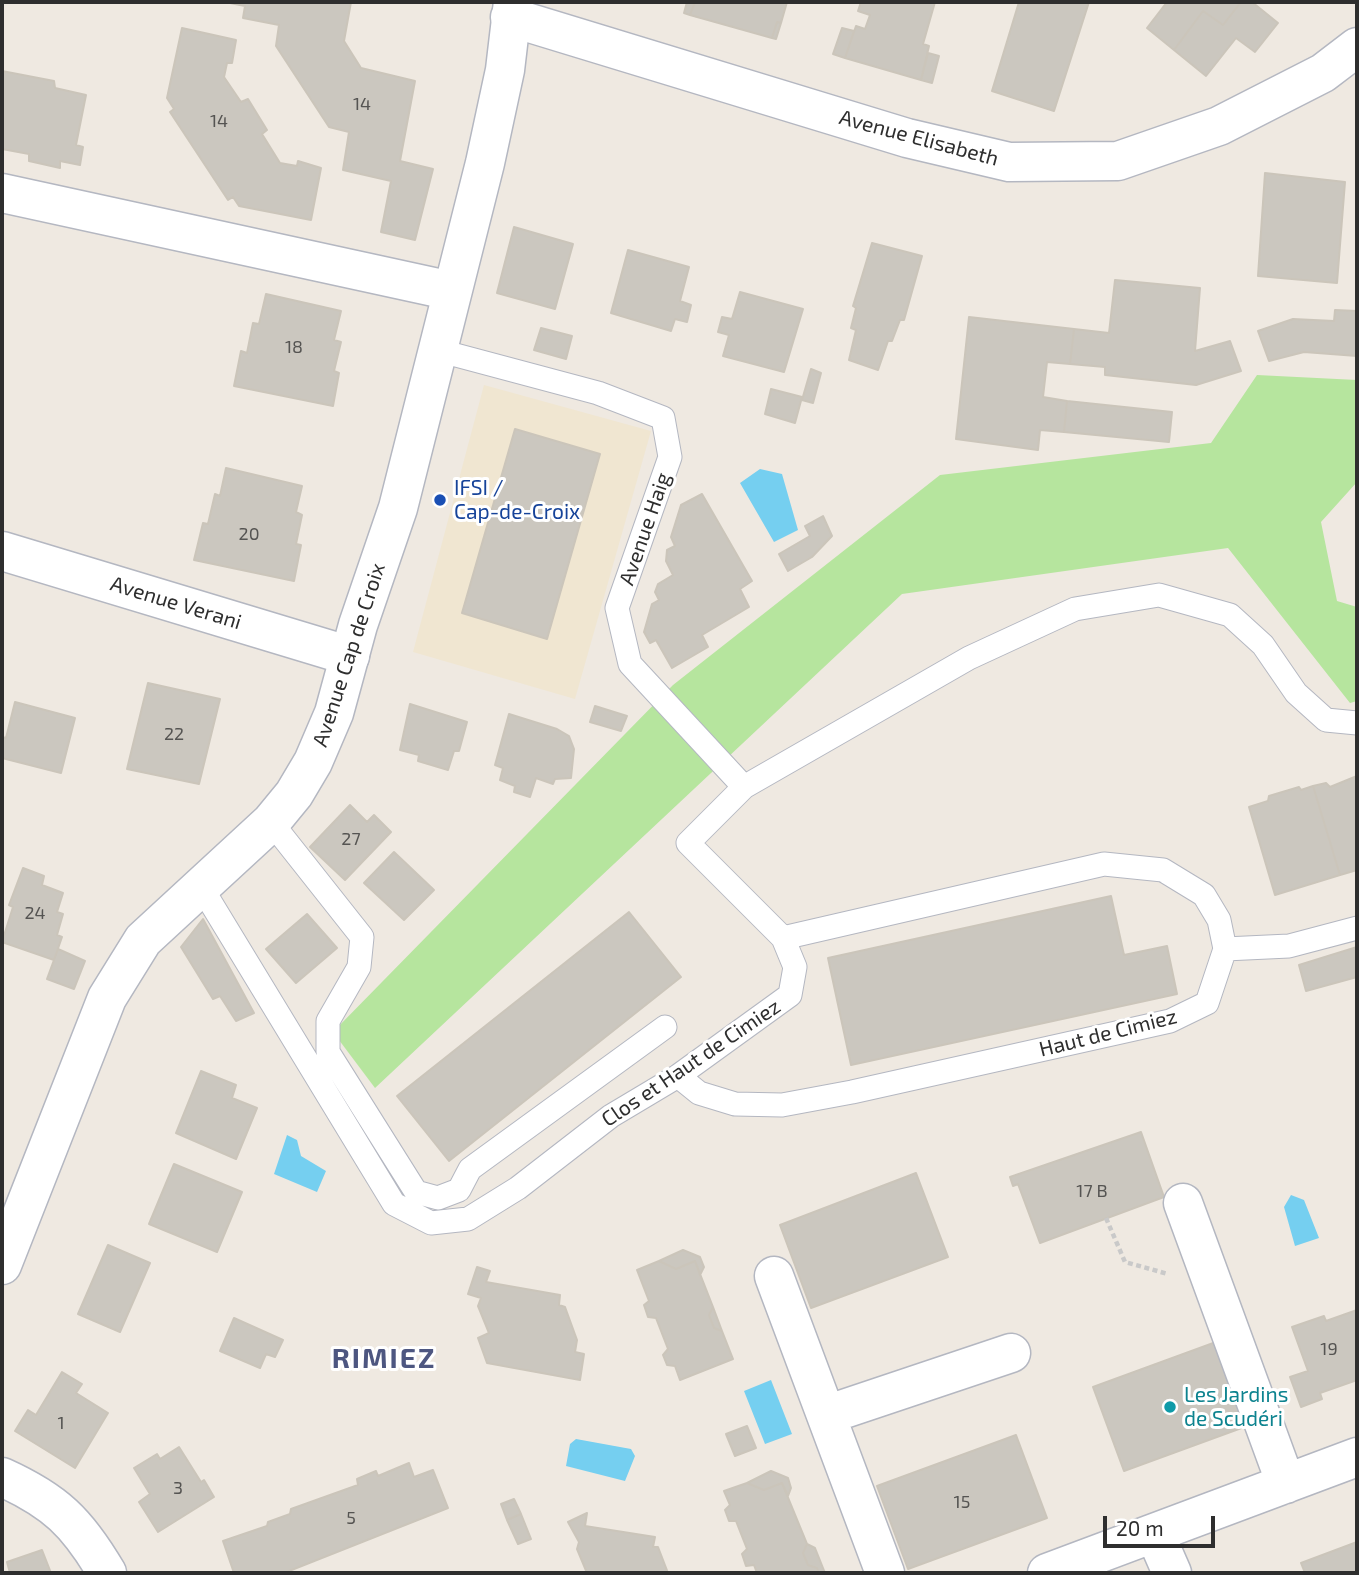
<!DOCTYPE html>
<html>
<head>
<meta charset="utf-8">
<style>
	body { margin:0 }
	#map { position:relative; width:1359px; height:1575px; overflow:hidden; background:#efe9e1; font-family:"Exo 2",sans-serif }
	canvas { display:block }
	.frame { position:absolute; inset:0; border:4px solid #2e2e2e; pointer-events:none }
	.scale { position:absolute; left:1103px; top:1516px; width:112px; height:32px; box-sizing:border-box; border:4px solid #2e2e2e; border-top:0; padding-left:9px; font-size:21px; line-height:24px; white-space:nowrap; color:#2e2e2e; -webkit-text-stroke:5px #fff; paint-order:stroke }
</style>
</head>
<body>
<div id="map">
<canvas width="1359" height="1575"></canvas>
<div class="frame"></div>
<div class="scale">20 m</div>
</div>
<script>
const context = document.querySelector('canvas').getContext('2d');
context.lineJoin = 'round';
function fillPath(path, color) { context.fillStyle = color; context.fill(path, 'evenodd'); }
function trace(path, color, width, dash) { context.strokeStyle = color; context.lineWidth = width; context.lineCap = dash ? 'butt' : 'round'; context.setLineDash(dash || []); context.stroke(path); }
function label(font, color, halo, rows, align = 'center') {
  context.font = font + ' "Exo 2",sans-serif'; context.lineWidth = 6; context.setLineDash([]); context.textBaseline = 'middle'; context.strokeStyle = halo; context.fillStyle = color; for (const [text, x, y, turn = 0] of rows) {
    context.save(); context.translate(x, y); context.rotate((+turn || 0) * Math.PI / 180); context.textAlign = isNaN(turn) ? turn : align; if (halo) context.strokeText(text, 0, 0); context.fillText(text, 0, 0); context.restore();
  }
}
const education = new Path2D(`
	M484,385L651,431L575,699L413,652Z`);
const green = new Path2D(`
	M1257,375L1357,380V482L1321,522L1337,601L1357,607V701L1350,703L1228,548L902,594L375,1088L333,1032L673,685L940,475L1211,443Z`);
const water = new Path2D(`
	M760,469L782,474L798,530L774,542L740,483Z
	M287,1135L297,1140L301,1156L326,1171L317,1192L274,1174Z
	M1291,1195L1304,1200L1319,1238L1295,1246L1284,1207Z
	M771,1380L792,1434L765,1444L744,1391Z
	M576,1439L631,1449L635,1456L625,1481L566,1466L570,1444Z`);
const building = new Path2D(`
	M225,2H351L344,41L361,68L415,81L400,161L433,169L415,240L381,232L391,181L343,170L349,132L329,127L276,46L279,25L243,18L245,6Z
	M687,2H695L690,15L684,13Z
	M695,2H787L781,23L777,22L772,38L690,15Z
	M861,2H935L923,44L929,46L921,80L845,58L856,26L865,29L870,15L858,11Z
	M1019,2H1089L1054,111L992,91Z
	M1167,2H1241L1223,25L1203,11L1174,50L1147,28Z
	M1241,2H1252L1278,23L1255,52L1236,38L1206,76L1174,50L1203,11L1223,25Z
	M777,22L781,23L776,39L772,38Z
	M182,28L236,40L232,63H227L224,77L241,102L248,99L267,130L262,134L280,163L297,166L298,161L321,168L311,220L239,206L233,197L228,200L170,112L174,109L167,98Z
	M842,28L854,31L845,58L833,54Z
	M928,53L939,56L932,83L921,80Z
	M2,71L54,81L55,88L86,95L76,145L83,147L80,165L60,161V168L29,161V154L2,149Z
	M1265,173L1345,182L1337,283L1258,276Z
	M514,227L573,244L555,309L497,293Z
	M872,243L922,256L904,320H900L892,341H888L878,370L849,360L856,330L851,328L856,308L853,306Z
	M628,250L689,267L680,301L691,305L687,322L675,319L671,331L611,313Z
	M1115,280L1200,288L1195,351L1230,341L1241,371L1196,385L1105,375V367L1070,364L1074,329L1109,333Z
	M740,292L803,309L784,372L723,356L729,335L718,332L722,317L732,319Z
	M266,294L341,311L334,340L341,342L334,371L339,373L333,406L234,386L241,351L247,353L253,323L259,324Z
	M1335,310L1357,311V356L1304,352L1269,361L1258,331L1293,319L1334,321Z
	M969,317L1074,329L1070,364L1047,362L1043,397L1067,401L1064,432L1040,430L1038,450L956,439Z
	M541,328L572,336L566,359L534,350Z
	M811,369L821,373L813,403L802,400Z
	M771,389L802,397L795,423L765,414Z
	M1067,401L1172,412L1169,442L1064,432Z
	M515,429L600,454L547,639L462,613Z
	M226,468L302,486L296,512L302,515L296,544L301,545L294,581L194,560L203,523L208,524L215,494L220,496Z
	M702,494L752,581L740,589L749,607L702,635L708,647L672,668L656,640L650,643L644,632L652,604L659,600L655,592L658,584L673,575L666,561L667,550L675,546L671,537L681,505Z
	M823,516L832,536L812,557L788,571L779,554L810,536L805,526Z
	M148,683L220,699L199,784L127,769Z
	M15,702L75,718L61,773L2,758V737L6,738Z
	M410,704L467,722L459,751H454L448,770L418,761L419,755L400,750Z
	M595,706L627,716L621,731L590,722Z
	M509,714L557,729L569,736L574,749L571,778L555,779L553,784L536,778L530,797L514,792L515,786L500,780L503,768L495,765Z
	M1357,776V870L1340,875L1313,786L1326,783L1330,787Z
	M1313,786L1340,875L1275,895L1249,807L1268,801L1269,796L1299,787L1301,790Z
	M350,805L367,822L374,815L391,832L345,880L310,847Z
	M394,852L434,890L404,920L364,883Z
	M23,868L44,876L42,885L63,893L57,912L63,914L57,935L62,937L54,960L2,942L13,907L9,905Z
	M1111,896L1124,955L1167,946L1177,994L851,1065L828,958Z
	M629,912L681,977L449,1161L397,1096Z
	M307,914L337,948L296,983L266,949Z
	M203,919L254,1013L236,1021L220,996L213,999L181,947Z
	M1357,947V977L1306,991L1299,965Z
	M58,949L85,961L74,989L47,979Z
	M201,1071L236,1085L232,1098L257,1108L236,1159L176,1133Z
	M1141,1132L1164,1197L1040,1243L1018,1184L1013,1186L1010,1177Z
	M174,1164L242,1192L217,1252L149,1224Z
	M916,1173L948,1257L811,1308L780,1225Z
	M108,1245L150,1263L120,1332L78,1314Z
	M683,1250L700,1257L704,1267L700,1275L695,1261L676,1269L659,1261Z
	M659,1261L676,1269L695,1261L713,1307L709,1315L714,1328L722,1331L733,1359L680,1380L675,1366L667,1365L663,1355L668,1349L656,1318L648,1317L644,1305L649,1301L637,1270Z
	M477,1267L490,1271L486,1282L560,1295L559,1305L565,1307L577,1340L575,1352L584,1354L580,1380L487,1363L478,1338L489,1333L478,1306L481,1298L468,1294Z
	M713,1307L722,1331L714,1328L709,1315Z
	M1357,1310V1380L1320,1393L1322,1399L1301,1407L1290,1377L1308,1371L1292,1327L1324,1316L1326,1321Z
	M234,1318L283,1340L275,1357L266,1354L260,1368L220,1351Z
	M1216,1342L1247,1426L1124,1471L1093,1387Z
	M62,1372L82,1384L76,1393L108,1413L75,1468L15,1431L28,1410L36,1415Z
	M747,1426L756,1448L735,1456L726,1434Z
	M1016,1435L1047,1518L908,1569L877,1486Z
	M179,1447L201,1482L204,1480L214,1497L158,1532L139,1502L150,1494L134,1468L157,1454L160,1459Z
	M409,1463L414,1477L433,1470L448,1508L284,1573H234L223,1541L267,1526L268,1522L290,1514L291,1509L358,1485L357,1479L376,1471L378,1476Z
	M771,1471L788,1478L791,1488L788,1496L782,1483L764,1490L747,1483Z
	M747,1483L764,1490L782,1483L807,1544L803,1553L808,1565L817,1568L819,1573H757L754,1565L746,1566L742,1554L747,1549L736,1521H729L725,1510L730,1505L724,1491Z
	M514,1499L521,1514L507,1520L501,1504Z
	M587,1513L585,1526L655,1537L653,1547H658L668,1573H587L577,1549L579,1542L568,1522Z
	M521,1514L531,1539L518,1544L507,1520Z
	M1357,1542V1573H1305L1301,1563Z
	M807,1544L815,1548L825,1573H819L817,1568L808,1565L803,1553Z
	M42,1550L51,1573H10L7,1562Z`);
const path = new Path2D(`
	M1106,1218L1125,1262L1168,1274`);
const service = new Path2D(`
	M437,350L598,393L663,418L670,457L617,608L630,664L744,787
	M271,822L362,937L359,967L328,1021V1052L416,1192L438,1198L459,1190L470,1169L665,1027
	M200,885L394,1204L431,1223L468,1219L518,1188L611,1116L678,1076L790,995L795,967L783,938L688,843L744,787L969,658L1075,609L1159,595L1230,615L1263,645L1296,693L1326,720L1357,723
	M1225,949L1289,946L1357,928
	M678,1076L699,1093L735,1104L782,1105L852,1092L1170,1021L1207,1003L1225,949L1219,920L1204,895L1163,870L1104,864L783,938`);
const minor = new Path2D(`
	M510,17L907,138L1009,162L1118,161L1219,126L1323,73L1357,47
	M2,193L452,291
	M2,551L350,656
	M1183,1203L1286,1484
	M774,1276L885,1573
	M826,1415L1011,1353
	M2,1477C55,1501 77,1522 107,1573
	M1155,1534L1172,1573
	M1047,1573L1357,1457`);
const tertiary = new Path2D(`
	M2,1265L107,998L143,940L271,822L294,794L313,762L334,713L358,625L398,508L485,163L505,70L513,2`);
const markers = [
	[440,500,7,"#1a4fb4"],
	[1170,1407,7,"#0f9aa8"]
];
const numberNames = [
	["14",362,104],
	["14",219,121],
	["18",294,347],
	["20",249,534],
	["22",174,734],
	["27",351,839],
	["24",35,913],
	["17 B",1092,1191],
	["19",1329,1349],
	["1",61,1423],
	["3",178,1488],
	["15",962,1502],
	["5",351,1518]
];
const streetNames = [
	["Avenue Elisabeth",919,138,15],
	["Avenue Haig",645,529,-71],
	["Avenue Verani",176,603,17],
	["Avenue Cap de Croix",349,655,-72],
	["Haut de Cimiez",1108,1033,-14],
	["Clos et Haut de Cimiez",691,1063,-34]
];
const transitNames = [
	["IFSI /",454,488],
	["Cap-de-Croix",454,512]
];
const cultureNames = [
	["Les Jardins",1184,1395],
	["de Scudéri",1184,1419]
];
const districtNames = [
	["RIMIEZ",384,1359]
];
fillPath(education, '#f0e6d1');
fillPath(green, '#b6e59e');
fillPath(water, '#75cff0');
fillPath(building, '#cbc7bf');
trace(building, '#cbc5ba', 2);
trace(service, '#b4b7c1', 25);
trace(minor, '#b4b7c1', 41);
trace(tertiary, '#b4b7c1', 41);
trace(path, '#c9c9c9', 4.5, [5, 3.5]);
trace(service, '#fff', 23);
trace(minor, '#fff', 38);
trace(tertiary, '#fff', 38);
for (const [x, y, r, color] of markers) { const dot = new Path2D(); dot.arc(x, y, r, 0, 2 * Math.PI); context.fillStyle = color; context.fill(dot); trace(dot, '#fff', 2.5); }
label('18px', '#555452', null, numberNames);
label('21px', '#2e2e2e', '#fff', streetNames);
label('21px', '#164399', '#fff', transitNames, 'left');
label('21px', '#0d838f', '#fff', cultureNames, 'left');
context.letterSpacing = '2px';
label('bold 28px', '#4d5680', '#fff', districtNames);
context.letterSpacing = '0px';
</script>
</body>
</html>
